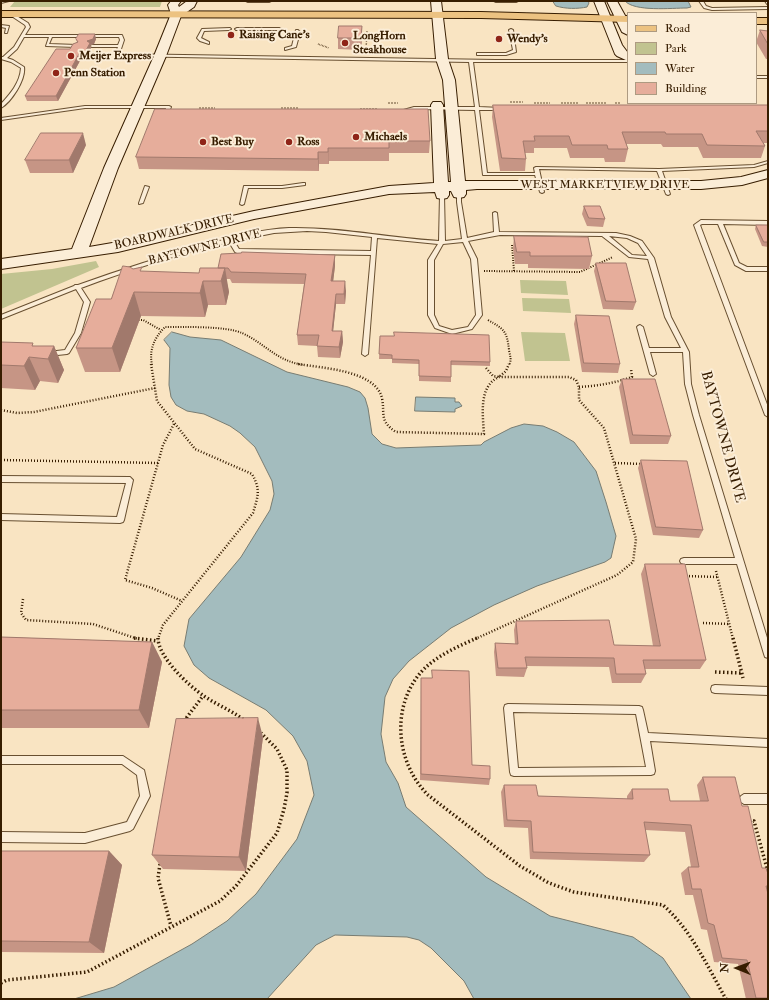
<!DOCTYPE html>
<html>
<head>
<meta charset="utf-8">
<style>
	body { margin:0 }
	#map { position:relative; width:769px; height:1000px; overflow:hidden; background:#f9e4c2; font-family:"IM FELL Double Pica",serif }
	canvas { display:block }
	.frame { position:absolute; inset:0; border:2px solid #371d00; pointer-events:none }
	.legend { position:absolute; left:627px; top:12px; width:130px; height:92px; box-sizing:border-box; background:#fbedd7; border:1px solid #ad9a81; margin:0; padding:5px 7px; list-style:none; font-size:12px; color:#371d00 }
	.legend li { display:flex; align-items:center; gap:8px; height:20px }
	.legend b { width:20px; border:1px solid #ad9a81 }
	.north { position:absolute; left:717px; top:948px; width:40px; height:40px; -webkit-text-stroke:3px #fbedd7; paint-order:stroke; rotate:271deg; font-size:11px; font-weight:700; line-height:16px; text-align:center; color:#371d00 }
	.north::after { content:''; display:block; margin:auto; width:14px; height:18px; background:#371d00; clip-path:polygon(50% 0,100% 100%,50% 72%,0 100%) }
</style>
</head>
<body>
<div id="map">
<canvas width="769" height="1000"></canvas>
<div class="frame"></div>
<ul class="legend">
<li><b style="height:5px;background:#ecc281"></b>Road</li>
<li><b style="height:11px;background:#c1c390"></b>Park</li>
<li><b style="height:11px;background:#a3bcbe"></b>Water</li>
<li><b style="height:11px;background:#e6ad9b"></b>Building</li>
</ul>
<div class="north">N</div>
</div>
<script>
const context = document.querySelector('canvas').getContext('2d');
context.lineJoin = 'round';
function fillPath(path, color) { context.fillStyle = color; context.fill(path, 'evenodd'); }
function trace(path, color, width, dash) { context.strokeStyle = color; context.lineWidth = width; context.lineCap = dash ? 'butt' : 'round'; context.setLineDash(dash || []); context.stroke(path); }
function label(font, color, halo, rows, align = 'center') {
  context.font = font + ' "IM FELL Double Pica",serif'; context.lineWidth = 4; context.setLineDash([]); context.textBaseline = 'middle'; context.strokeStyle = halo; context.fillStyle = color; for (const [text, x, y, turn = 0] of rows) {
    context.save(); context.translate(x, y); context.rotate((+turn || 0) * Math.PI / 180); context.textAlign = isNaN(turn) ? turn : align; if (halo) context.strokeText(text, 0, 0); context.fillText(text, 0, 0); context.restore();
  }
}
const green = new Path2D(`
	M15,1H162L160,7H10Z
	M96,261L99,267L1,309V274L52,269Z
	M520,280L566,281L568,295L521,293Z
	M522,298L569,299L571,313L523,311Z
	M521,332L565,333L570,361H525Z`);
const water = new Path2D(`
	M553,1H588L589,3L587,7C578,9 565,9 556,6Z
	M625,1H688L691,7L687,8C672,8 634,12 625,1Z
	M172,332L190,337L221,340L287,372L348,387L360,392L365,398L368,408L372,434L382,444L396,448L481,445L484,442L511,428L524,424L543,426L557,432L574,442L596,471L606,502L616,536L611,558L605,562L537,586L494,605L451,628L409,661L393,679L385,697L381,734L386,762L398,783L406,807L486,877L550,916L633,937L663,958L691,999H474L464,981L431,948L419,940L407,937L335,935L316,945L267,999H74L114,987L192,944L227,921L256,894L297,839L314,795L307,761L293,736L266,710L209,678L194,665L184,646L189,619L241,557L270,510L274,494L272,481L255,447L240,433L230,426L204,414L187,411L176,405L171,397L169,385L170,348L164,340Z
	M416,397L455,398V402H459L462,406L455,409V412L415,411Z`);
const pathFar3 = new Path2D(`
	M318,44L329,48
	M366,51L367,30
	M510,102H523
	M388,103H398
	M534,103H550
	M561,103H579
	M586,103H606
	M615,103H621
	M652,103H659
	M668,103H688
	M697,103H711
	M720,103H740
	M750,103H757
	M199,108H215
	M281,108H298
	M360,109H377`);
const pathFar2 = new Path2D(`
	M512,245L514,271
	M484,271L580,272L613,257
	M136,320H143L161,330
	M488,320C504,329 507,331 509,350C510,356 512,360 509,365
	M152,365C149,350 154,338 165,327C184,327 226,326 242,333C266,344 276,361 304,365`);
const pathFar1 = new Path2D(`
	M151,364L157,401L195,449L252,474C261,490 258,496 253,513L163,625L158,639
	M298,364C321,368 375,370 382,398C385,414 379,421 396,432L484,434C483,416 478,386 499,377H569L576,380L579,387V400L604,428L636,539L633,562L617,575L475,639
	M486,368L493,376L499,377L506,371L509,364
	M579,387C597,386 615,383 632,377L631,369
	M1,410L17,413L34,412L155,388
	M174,424L163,445L125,580L152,588L182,601
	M1,460L158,463
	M615,463L642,464
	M716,571L733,639
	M686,576L717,577
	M23,599L21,613L26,620L93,624L138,639
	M703,623L729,624`);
const path = new Path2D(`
	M134,638L158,641
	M158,638C158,657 189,686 204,696C217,705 231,710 244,720
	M477,638C459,646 438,655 424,669C390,704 395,762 428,795L520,866L549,883L574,892L663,905C692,931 707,966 726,999
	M733,638L743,678
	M715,672L742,673
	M186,722L187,717L203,696
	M749,821H754L768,872
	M160,864L158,878L171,926
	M1,983L7,980L87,972L220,901L236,886L277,833L284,809L287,793V770L277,749L261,733`);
const lane = new Path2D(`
	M1,1H9L1,3Z
	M246,1H271L269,2H248Z
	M494,1H518L516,2H496Z
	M699,1H703L706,6L712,8L768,7V9L712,10L704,8Z
	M765,1H768V4H767Z
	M10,13H12L28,23L30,27L25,35H122L124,40L120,52L121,54L496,60H628V62H473L479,107L501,108L503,109L501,110H479L487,173H535L534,168L536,167L659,169L754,165L768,161V163L754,167L662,171L670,194L668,195L666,194L657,171L539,169L544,192L542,193L540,192L535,175H483L475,110L414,109L402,112L400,111L414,107H475L469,62L119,56H118L116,52L118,47H92L90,46L92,45H118L120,40L119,37H52L49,44L77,45L78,46L76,47L46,46L49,37H24L17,49L7,58L13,60L24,67C26,80 11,102 1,108V104C10,94 20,83 21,68L11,62L1,59V57H3L14,47L26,27L25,25L10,15Z
	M1,25L9,26L7,33H5L6,28L1,27Z
	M230,28L231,29L229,30L204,31L201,38L209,42V44L200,41L197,38L202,29Z
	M237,28H279L281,29L279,30H236L235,29Z
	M511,29L513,30L516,52L506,55H477V53H506L513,50L509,30Z
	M296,30H298L300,32L296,47L285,50V48L292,46Z
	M756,76H768V78H756Z
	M85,106H169L171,107L169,112L174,115L172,116L165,114L166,108H85L1,120V118Z
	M303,183H305V185L282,188H248L244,204L242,205L240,204L244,186H282Z
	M145,186L149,187L143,203L139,204V203Z
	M457,193L461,194V202L467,238L494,232L493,213L495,212L497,213L499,232L616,233L630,236L642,241L654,258L671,317L689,352L691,384L699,415L768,641V658L765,657L764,654L737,564H684L681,563L680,561L681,559L684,558H735L693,415L685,384L683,352H650L656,374L653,376L650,374L637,327L638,326L640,325L643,327L649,348H681L665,317L648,259L629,257L602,236L500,235L468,241L477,259L482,315L472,329L452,334L435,328L428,315V260L438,244L377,238L368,354L365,356L362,354L371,255L237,253L235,252L229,242C179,254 129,270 81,288L90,302L81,333L69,353L67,354L48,356L45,354L48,352L65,350L75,333L84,302L76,289L1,319V315L74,286L75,285H78C122,269 167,255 212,243C237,236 263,229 289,228C340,227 389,238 439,241L440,195L442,194L444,195L445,241L462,239L457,202ZM307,231L326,232L372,237L371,251L239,249L234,241L274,233ZM609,236L627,238L638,243L647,256L632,255ZM463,242L471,259L476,315L468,327L452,330L439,326L434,315V260L443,244Z
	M701,220L768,221V225L723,224L739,263L747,267H768V271H746L735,265L718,224H702L700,225L768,407V417L765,415L694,225Z
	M1,476L130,477L133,480L124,520L123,522L120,523L1,520V514L117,517L126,483L1,482Z
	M715,685L768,687V695L715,693L712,692L711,689L712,686Z
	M508,704L639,706L642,707L643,710L648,733L768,739V747L650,741L655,771L654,774L651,775L514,776L511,775L510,772L504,708L505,705ZM513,712L636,714L646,767L518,768Z
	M1,756H123L144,770L150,796L133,829L130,831L85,843L1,842V832L85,833L127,822L140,796L137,775L122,764H1Z
	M744,794H768V804H744L741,802L739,799L741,796Z`);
const secondary = new Path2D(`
	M171,1H181L178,5L179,7L187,1H197L194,7L181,16L166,56L118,168L89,247L118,242L254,211L389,186L434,183L431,105L433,102H441L443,105L448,182H451L443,80L436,59L431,1H441L448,59L455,80L465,181H701L741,177L768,170V178L742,185L701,189H477L466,190V194L464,197L459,198L454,197L451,191H449V195L447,198L442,199L437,198L435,192L389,194L254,219L118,252L1,269V259L72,249L104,168L154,56L171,14L168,5Z
	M594,1H604L622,45L628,53V61L617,56L615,54Z
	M607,1H617L628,21V35L622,32Z`);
const primary = new Path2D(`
	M1,11L481,12L628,16V22L481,18L1,17Z
	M756,18H768V24H756Z`);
const wall = new Path2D(`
	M362,26L361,50L338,49V38Z
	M760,30L768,31V59H766L756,42Z
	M76,39H96L94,44L90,45L91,48L85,59H81L58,101H27L25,96L77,42Z
	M493,105H768V143H764L765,146L761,158H703L698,147H663L661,144H626L628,149L625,162H605L604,158H570L567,148H534V153H525L526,159L525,171H500L492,117Z
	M155,109L430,141L429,153H389V161H329V164H319V171L139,169L136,157Z
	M86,145L73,173H30L25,160Z
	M584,206L605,219L603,227L587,226L582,214Z
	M756,225H768V247L762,246L755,229Z
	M514,236L592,256L589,269L528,268V264H515L513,249Z
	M335,255V266L333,281L346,291L345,304H336L333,331H342L343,342L340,358L318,357L317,346L298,345L297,335L304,284L232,283L230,279H226L229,292L226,305H208L205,317L141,316L120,372H85L76,348L133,269L143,272L199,273L218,268Z
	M596,263L636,302L633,310L603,309L594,271Z
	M576,315L620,364L618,373L582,372L574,324Z
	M380,336L490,362V366L451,365V382L419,381V364L392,363V359H379Z
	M1,342L35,346H54L64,370L58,383L40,381L35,390L1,388Z
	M622,379L671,436L668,444H630L619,387Z
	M641,460L703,530L699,538L653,535L638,468Z
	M645,564L706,660L700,669H645L646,674L641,683H612L609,667L526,666L527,668L524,677L496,676L494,652L495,643L515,644L514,630L516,621L614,645L653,646L641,574Z
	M1,637L152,642L162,662L149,728H1Z
	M432,670L472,765L490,779L489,785L420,780L421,678H432Z
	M263,737L246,871L163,869L152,855Z
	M703,777L742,806L762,868L768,874V887L766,889L768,894V999H746L738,964L714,962L707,930L701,929L693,895H685L681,873L688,867H691L685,832L645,830L650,855L644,862L530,859L528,828L504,827L501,792L504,785L538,796L627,799V796L632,789L670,801H700L697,785Z
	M1,851H109L122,865L104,953L1,952Z`);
const shadedWall = new Path2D(`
	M362,26V37L361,50V38Z
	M95,34L96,39L94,44L90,45L91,48L85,59L84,54L87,41Z
	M79,54L81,59L58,101L56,96Z
	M83,133L86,145L73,173L69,160Z
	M328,148L329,161V164L328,152Z
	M318,152L319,164V171L318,159Z
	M335,255V266L332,291L331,281Z
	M225,268L229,292L226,305L221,281Z
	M203,281L208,305L205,317L200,293Z
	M345,281L346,291L345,304L344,294Z
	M134,292L141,316L120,372L112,348Z
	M336,294V304L332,342V331Z
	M342,331L343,342L340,358L339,347Z
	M54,346L64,370L58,383L48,359Z
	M29,357L40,381L35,390L24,366Z
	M152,642L162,662L149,728L139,710Z
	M258,718L263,737L246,871L239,857Z
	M109,851L122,865L104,953L89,942Z`);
const building = new Path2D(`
	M339,26H362L361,38H338Z
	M760,30L768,31V44Z
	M79,34H95L93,39L87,41L90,43L84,54H79L56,96H25L56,49H70L73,44L78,42L76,39Z
	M493,105H768V131H756L765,146L707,145L702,134H666L665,132H622L628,149H608L607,145H572L569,136H534L535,141H523L526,159L502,158Z
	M155,109H428L430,141H389V148H328V152H318V159L136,157Z
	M41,133H83L69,160H25Z
	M584,206H600L605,219L589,218Z
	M756,225H768V242H764Z
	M514,236L588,237L592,256H530V252H517Z
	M242,252L335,255L331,281H345L344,294H336L332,331H342L339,347L317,346L319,335H297L306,274L231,272L228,268H218L221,254L241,253Z
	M596,263H626L636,302L606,301Z
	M123,266L130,267L133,269L142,267L140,271L199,273L200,268H225L221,281H203L200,293L134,292L112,348H76L96,299H111Z
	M576,315L609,316L620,364L584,363Z
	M394,332L489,335L490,362L451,361V377L419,376V360L392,359V355L379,354L380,336H394Z
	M1,342L33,343L32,346H54L48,359L29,357L24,366L1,365Z
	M622,379H655L671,436L633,435Z
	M641,460L687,461L703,530L656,527Z
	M645,564H685L706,660H643L646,674H616L614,658L525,657L527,668H498L495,643L518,644L516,621L609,620L614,645L660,646Z
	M1,637L152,642L139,710H1Z
	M432,670L469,671L472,765L490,766V779L421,774V678H432Z
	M258,718L239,857L152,855L176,719Z
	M703,777H735L742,806H748L762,868H766L768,874V886H766L768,894V998H756L747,960L722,958L714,925L708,923L701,889H692L688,867H699L691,825L644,822L650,855L533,852L531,821L507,820L504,785H536L538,796L633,799L632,789H668L670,801H708Z
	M1,851H109L89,942L1,941Z`);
const markers = [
	[231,35,4,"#8f2418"],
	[499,39,4,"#8f2418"],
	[345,43,4,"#8f2418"],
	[71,56,4,"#8f2418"],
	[56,73,4,"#8f2418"],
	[356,137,4,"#8f2418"],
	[203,142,4,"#8f2418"],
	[289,142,4,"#8f2418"]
];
const farPoinames = [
	["Raising Cane's",239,35],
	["LongHorn",353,36],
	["Steakhouse",353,50],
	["Wendy's",507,39],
	["Meijer Express",79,56],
	["Penn Station",64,73],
	["Michaels",364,137],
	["Best Buy",211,142],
	["Ross",297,142]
];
const farStreetnames = [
	["WEST MARKETVIEW DRIVE",605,185],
	["BOARDWALK DRIVE",174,233,-13],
	["BAYTOWNE DRIVE",205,248,-14]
];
const streetNames = [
	["BAYTOWNE DRIVE",722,437,75]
];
fillPath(green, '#c1c390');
fillPath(water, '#a3bcbe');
trace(water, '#787c72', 1);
trace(lane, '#684f30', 2);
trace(secondary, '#371d00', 2);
trace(primary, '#371d00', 2);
trace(pathFar3, '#371d00', 1.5, [0.5, 1]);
trace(pathFar2, '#371d00', 2, [1, 1.5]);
trace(pathFar1, '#371d00', 2.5, [1, 2]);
trace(path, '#371d00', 3.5, [1.5, 2.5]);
fillPath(lane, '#fbedd7');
fillPath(secondary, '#fbedd7');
fillPath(primary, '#ecc281');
fillPath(wall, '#c69585');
fillPath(shadedWall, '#a1796c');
fillPath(building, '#e6ad9b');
trace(building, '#a1796c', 1);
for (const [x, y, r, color] of markers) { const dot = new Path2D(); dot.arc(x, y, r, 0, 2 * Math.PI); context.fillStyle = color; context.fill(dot); trace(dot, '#fbedd7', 1.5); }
label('bold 12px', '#371d00', '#fbedd7', farPoinames, 'left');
label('12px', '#371d00', '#fbedd7', farStreetnames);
label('14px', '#371d00', '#fbedd7', streetNames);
</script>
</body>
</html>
